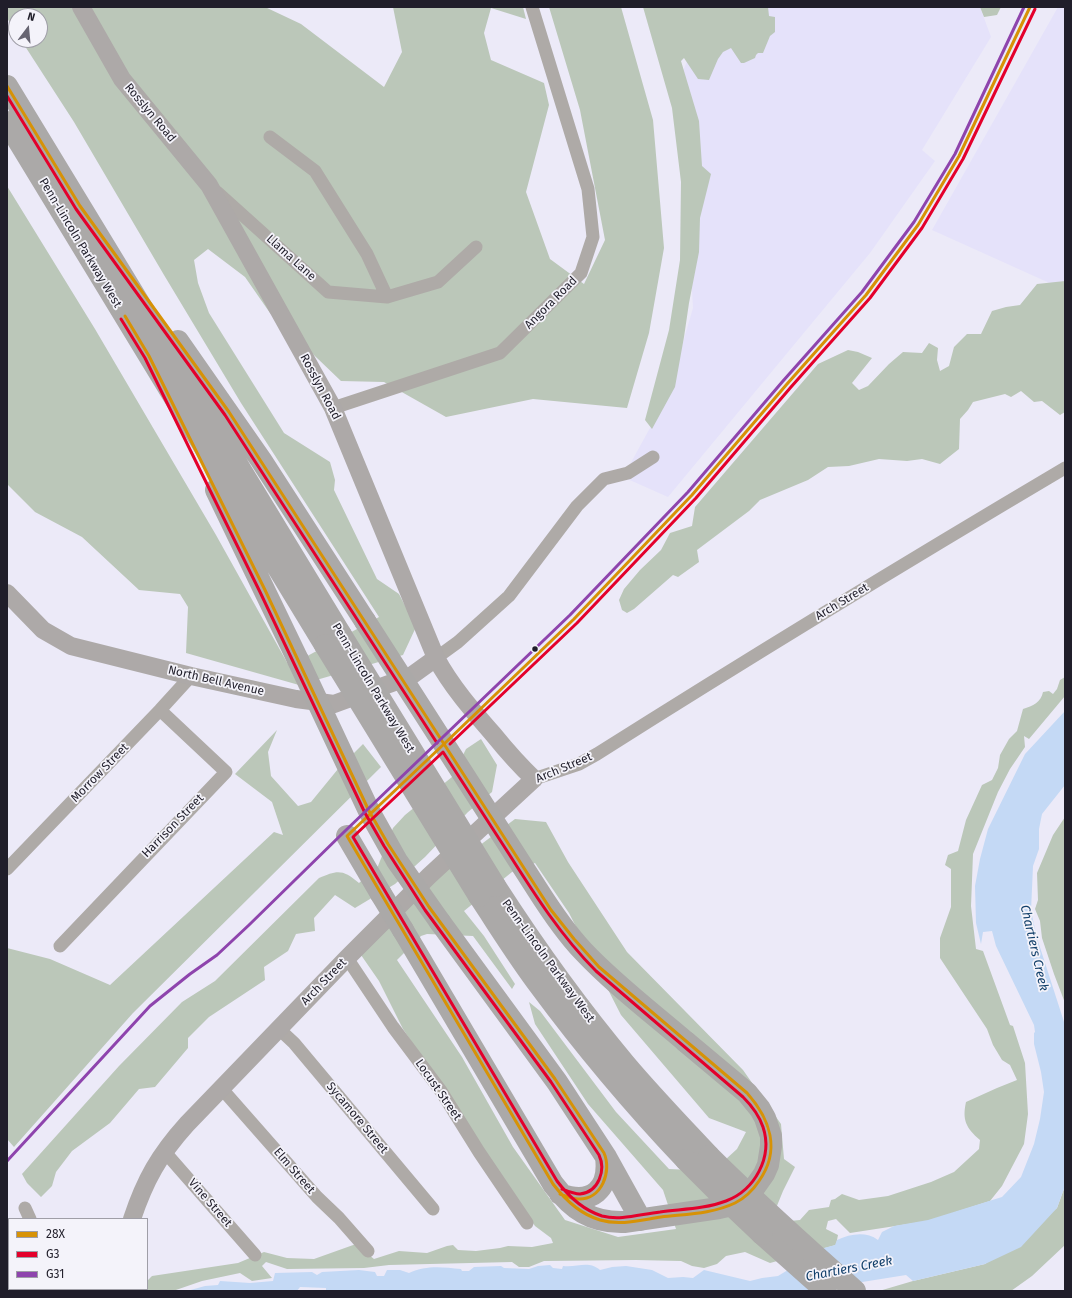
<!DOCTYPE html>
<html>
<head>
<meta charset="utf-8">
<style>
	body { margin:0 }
	#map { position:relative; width:1072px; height:1298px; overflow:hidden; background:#eceaf8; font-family:"Fira Sans",sans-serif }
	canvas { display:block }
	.frame { position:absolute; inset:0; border:8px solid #201e2a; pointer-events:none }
	.legend { position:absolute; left:8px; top:1218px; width:140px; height:72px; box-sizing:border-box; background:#f4f3fa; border:1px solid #9f9ea7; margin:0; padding:5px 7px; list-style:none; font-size:12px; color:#201e2a }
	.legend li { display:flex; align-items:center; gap:8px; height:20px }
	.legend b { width:20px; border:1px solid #9f9ea7 }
	.north { position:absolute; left:8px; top:8px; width:40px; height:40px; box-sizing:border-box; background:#f4f3fa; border:1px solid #9f9ea7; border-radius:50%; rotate:16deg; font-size:11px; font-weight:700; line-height:16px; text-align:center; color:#201e2a }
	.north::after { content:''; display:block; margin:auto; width:14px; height:18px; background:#676572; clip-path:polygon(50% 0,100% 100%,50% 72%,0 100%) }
</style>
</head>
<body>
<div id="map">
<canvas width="1072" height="1298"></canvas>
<div class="frame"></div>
<ul class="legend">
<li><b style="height:5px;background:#d79206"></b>28X</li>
<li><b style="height:5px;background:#e4002b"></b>G3</li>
<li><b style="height:5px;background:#8e44ad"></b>G31</li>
</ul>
<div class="north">N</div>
</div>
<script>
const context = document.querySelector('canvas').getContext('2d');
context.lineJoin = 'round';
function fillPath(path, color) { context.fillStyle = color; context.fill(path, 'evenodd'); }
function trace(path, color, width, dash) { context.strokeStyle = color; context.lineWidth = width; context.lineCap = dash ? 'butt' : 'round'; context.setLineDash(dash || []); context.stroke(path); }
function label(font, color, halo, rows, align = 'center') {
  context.font = font + ' "Fira Sans",sans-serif'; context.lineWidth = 3.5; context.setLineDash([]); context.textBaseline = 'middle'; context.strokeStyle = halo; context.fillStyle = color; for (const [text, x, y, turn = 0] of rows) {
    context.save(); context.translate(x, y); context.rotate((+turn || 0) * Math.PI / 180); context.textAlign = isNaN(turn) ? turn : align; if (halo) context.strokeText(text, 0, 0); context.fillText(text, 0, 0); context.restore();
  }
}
const built = new Path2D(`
	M710,7H980L991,37L922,150L935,161L870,253L668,497L623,477L667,397L693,308L680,78Z
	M1058,7H1065V290L932,230Z`);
const forest = new Path2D(`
	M7,7H265L301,24L384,87L402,52L393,7H523L526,19L491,8L484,33L491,60L544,83L549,105L526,192L550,259L584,284L605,240L580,110L549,7H621L653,120L664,248L649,333L627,408L533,399L446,417L384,382L341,381L270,313L245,277L208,249L194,260L198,283L209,313L284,433L330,462L335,480L334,490L377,579L399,594L416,627L403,655L299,685L186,653L188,607L180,594L139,590L82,537L35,512L7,484V186L95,329L216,535L289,666L379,617L241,403L164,275L74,122L21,40H40V16H16V32L7,18Z
	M643,7H768L769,16L775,17V32L770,36L763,53H758L756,55L755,58L744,63H741L731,48L723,52L718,59L709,80L698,79L684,58L681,61L699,121L702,166L711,174L700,218L699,252L689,303L684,337L675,387L652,429L645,420L669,330L680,260L681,182L672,108Z
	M980,7H1001L997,15L984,17Z
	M1065,281V412L1060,415L1042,401L1034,402L1021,391L1011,397L1005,394L973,402L968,410L960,419L959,449L940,464L922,459L907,461L879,459L849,466L828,467L808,480L760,500L749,511L697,550L699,562L678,577L673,575L634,609L627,613L622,610L619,600L624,589L640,570L661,550L670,533L692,526L695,507L818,364L848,350L858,352L872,358L852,383L859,390L868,386L889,364L903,352L922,353L929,343L938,348L937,360L940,371L949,366L954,347L967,334H981L992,311L1006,307L1020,305L1037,284Z
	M1065,677V696L1029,739L1024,736L1025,747L1010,769L998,792L973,854L971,906L976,949L983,951L1010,1025L1013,1026L1025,1063L1028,1114L1024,1144L1002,1186L990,1201L928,1221L850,1233L836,1219L828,1221L826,1229L838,1235L836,1245L770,1263L745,1252L726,1256L717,1264L704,1268L692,1266L681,1261L636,1260L544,1261L529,1267H519L512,1262L389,1265L364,1268L287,1269L266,1262L262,1266L272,1278L252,1281L240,1273L202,1281L173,1291H108L120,1289H147V1281L152,1276L238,1263L264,1252L287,1258L314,1259L356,1244L374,1259L399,1251L427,1253L447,1246L453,1245L458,1250L476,1251L500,1248L508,1246L532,1247L553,1243L551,1238L535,1226L489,1158L403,1029L379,981L361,955L440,875L515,819L546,822L568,862L627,952L743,1070L781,1124L784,1159L795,1167L783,1191L770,1223L800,1220L809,1210L829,1207L831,1200L835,1199L842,1194L859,1200L888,1196L931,1182L954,1172L979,1149L980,1140C966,1128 962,1120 966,1102L997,1088L1017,1080L1010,1065L1002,1060L993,1045L987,1029L940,958V938L951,907V869L945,865L948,855L958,851L966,820L982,785L992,780L998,768L1000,755L1009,739L1017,731L1023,709C1033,706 1041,702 1043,692L1049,691L1053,694L1057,689L1060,680ZM535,863L569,913L621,1015L709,1118L746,1132L737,1149L713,1171L669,1169L616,1112L540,1011L529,1002L535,1024L588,1104L663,1190L676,1229L618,1237L565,1220L513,1147L462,1057L397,960L421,936L427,934L473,936L512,989L515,984L484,936L464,911L512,872Z
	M277,730L268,752L271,776L298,806L311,802L338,769L363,744L381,767L133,1013L14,1147L7,1139V948L50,959L110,985L274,832L283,835L272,802L235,774Z
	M481,739L497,765L492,792L468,812L425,857L395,884L355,908L335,895L314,918L315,931L296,934L288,951L264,967L265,980L209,1017L188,1038V1048L155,1087L139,1089L110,1123L72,1151L56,1172L52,1186L41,1197L27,1183L22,1174L119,1066L182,1002L215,981L319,878C337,870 343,869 359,883L378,866L393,828L405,815L452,777L466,749Z
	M1065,817V1003L1054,974L1042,938L1040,921L1035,909L1038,900L1037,873L1053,835Z
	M1065,1186V1245L1032,1276L1011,1291H879L913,1281L985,1264L1057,1208Z`);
const water = new Path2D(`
	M1065,711V785L1042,814L1039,829V849L1033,866L1031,911L1037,938L1065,1025V1186L1057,1208L1021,1247L985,1264L913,1281L906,1275L806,1291H326V1288L300,1287L297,1291H187L205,1286L218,1285L220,1281L250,1283L273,1281L275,1273L312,1272L317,1275L322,1272L359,1270L375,1272L377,1276H384L387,1270H400L409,1273C426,1265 442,1267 461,1269L462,1271H469L474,1267L501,1266L504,1268L529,1269L538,1266L550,1265L553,1268L562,1269L563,1266C577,1268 588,1260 600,1270L612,1267L626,1266L652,1270L668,1278L683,1277L693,1278L704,1270L750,1281L762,1278L778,1276L824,1248L835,1245L837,1240C850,1234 866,1231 878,1240L882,1232L894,1226L928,1220L1002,1197L1021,1177L1034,1144L1040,1119L1044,1092L1041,1072L1034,1044V1033L1035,1032L1034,1025L996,946L992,931L983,932L981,944L976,923L975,886L980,859L988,829L1025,754Z`);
const street = new Path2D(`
	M270,137L315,171L367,254L387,297
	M217,192L328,292L387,297L438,282L476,247
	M333,408L500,353L581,273L593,237L588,189L532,7
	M436,658L458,642L509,596L577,506L604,479L628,473L653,457
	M534,779L579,764L597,754C752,656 908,561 1065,468
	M7,869L160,710L191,676
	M60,946L226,772L160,710
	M347,958L393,1027L441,1091L479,1152L527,1223
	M279,1029L294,1043L433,1209
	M222,1089L317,1197L339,1218L368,1251
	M164,1151L255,1255
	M25,1208L30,1219
	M59,1289L60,1291`);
const secondary = new Path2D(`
	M81,7L122,79L209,185L333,408L436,658C451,686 472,710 493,734C506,750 519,765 534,779L429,876L347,958L187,1124C159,1155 145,1180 132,1219
	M7,593L43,630L71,646L191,676L296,699L334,704L411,676L436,658
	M125,1289V1291`);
const highway = new Path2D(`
	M7,86L341,635
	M7,122L325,645
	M178,341L261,460L365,621
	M216,490L298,660
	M347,836L381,894
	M495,886C535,948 578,1008 625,1064C652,1096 681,1126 709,1156
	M479,896C499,926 518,957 540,986C585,1047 634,1105 686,1160
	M440,922L557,1082L606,1157L641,1220
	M403,930L553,1184C572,1209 591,1223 624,1222L719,1208L728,1206L745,1197L752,1191L764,1174L768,1165L771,1146V1136L765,1118L760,1109L747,1093L686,1042
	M560,1194C592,1206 610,1189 606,1157
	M762,1234L826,1291`);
const highwayBridge = new Path2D(`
	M365,621L537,889C551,911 565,932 583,951C614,984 651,1012 686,1042
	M341,635L495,886
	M325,645L479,896
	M298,660L369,811L397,861L440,922
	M381,894L403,930
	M709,1156C756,1203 806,1247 855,1291
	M686,1160L723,1197L762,1234`);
const bus1 = new Path2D(`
	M7,86L80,206L229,412L444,744
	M125,316L149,356L265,590L369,811L388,844L429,907L555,1079L604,1153C612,1171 602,1200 578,1199C572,1199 566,1196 560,1194
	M444,744L551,910L574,939L599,967L747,1093C770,1119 781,1150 759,1181C753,1190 745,1198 735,1203C712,1214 685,1214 661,1217C641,1220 620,1226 600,1220C580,1214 566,1201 553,1184L347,836Z
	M444,744L574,619L692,495L787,384L866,295L918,225L959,156L1030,7`);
const bus2 = new Path2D(`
	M7,96L76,209L225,415L437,743
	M121,319L145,358L260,592L365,813L384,846L425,910L551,1082L599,1155C606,1170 599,1192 580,1194C574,1194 567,1191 562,1189
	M450,744L577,623L696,498L791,387L870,298L922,228L963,159L1035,9
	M443,752C465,786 487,820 509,854C535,895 561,936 596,971L743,1097C752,1106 759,1115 763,1127C773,1157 755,1190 726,1201C705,1209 682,1209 660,1212C641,1214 621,1221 602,1216C583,1210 569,1197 557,1181L353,837Z`);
const bus3 = new Path2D(`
	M7,1161L150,1006L190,974L217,955L249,925L344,832L570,615L688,492L783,381L862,292L914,222L955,154L1024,7`);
const markers = [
	[535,649,3.5,"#201e2a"]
];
const streetNames = [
	["Rosslyn Road",150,113,50],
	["Penn-Lincoln Parkway West",80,243,59],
	["Llama Lane",291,258,42],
	["Angora Road",551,303,-45],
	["Rosslyn Road",320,387,62],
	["Arch Street",842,602,-31],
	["North Bell Avenue",216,681,13],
	["Penn-Lincoln Parkway West",373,688,59],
	["Arch Street",564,768,-23],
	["Morrow Street",100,773,-46],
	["Harrison Street",173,826,-46],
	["Penn-Lincoln Parkway West",548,961,54],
	["Arch Street",324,982,-46],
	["Locust Street",438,1090,55],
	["Sycamore Street",357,1118,50],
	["Elm Street",294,1171,49],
	["Vine Street",210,1203,49]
];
const waterNames = [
	["Chartiers Creek",1034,948,77],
	["Chartiers Creek",849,1269,-11]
];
fillPath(built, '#e5e2fa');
fillPath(forest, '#bbc7b9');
fillPath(water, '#c4d9f5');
trace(street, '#aeaaa7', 13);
trace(secondary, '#ada9a8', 18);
trace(highway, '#aba9a8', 22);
trace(highwayBridge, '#aba9a8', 22);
trace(bus1, '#d79206', 3);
trace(bus2, '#e4002b', 3);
trace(bus3, '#8e44ad', 3);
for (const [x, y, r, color] of markers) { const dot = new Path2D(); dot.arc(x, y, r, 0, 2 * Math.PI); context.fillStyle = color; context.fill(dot); trace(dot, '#f4f3fa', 1.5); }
label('12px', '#201e2a', '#f4f3fa', streetNames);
label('italic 13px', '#113f6a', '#f4f3fa', waterNames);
</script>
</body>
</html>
